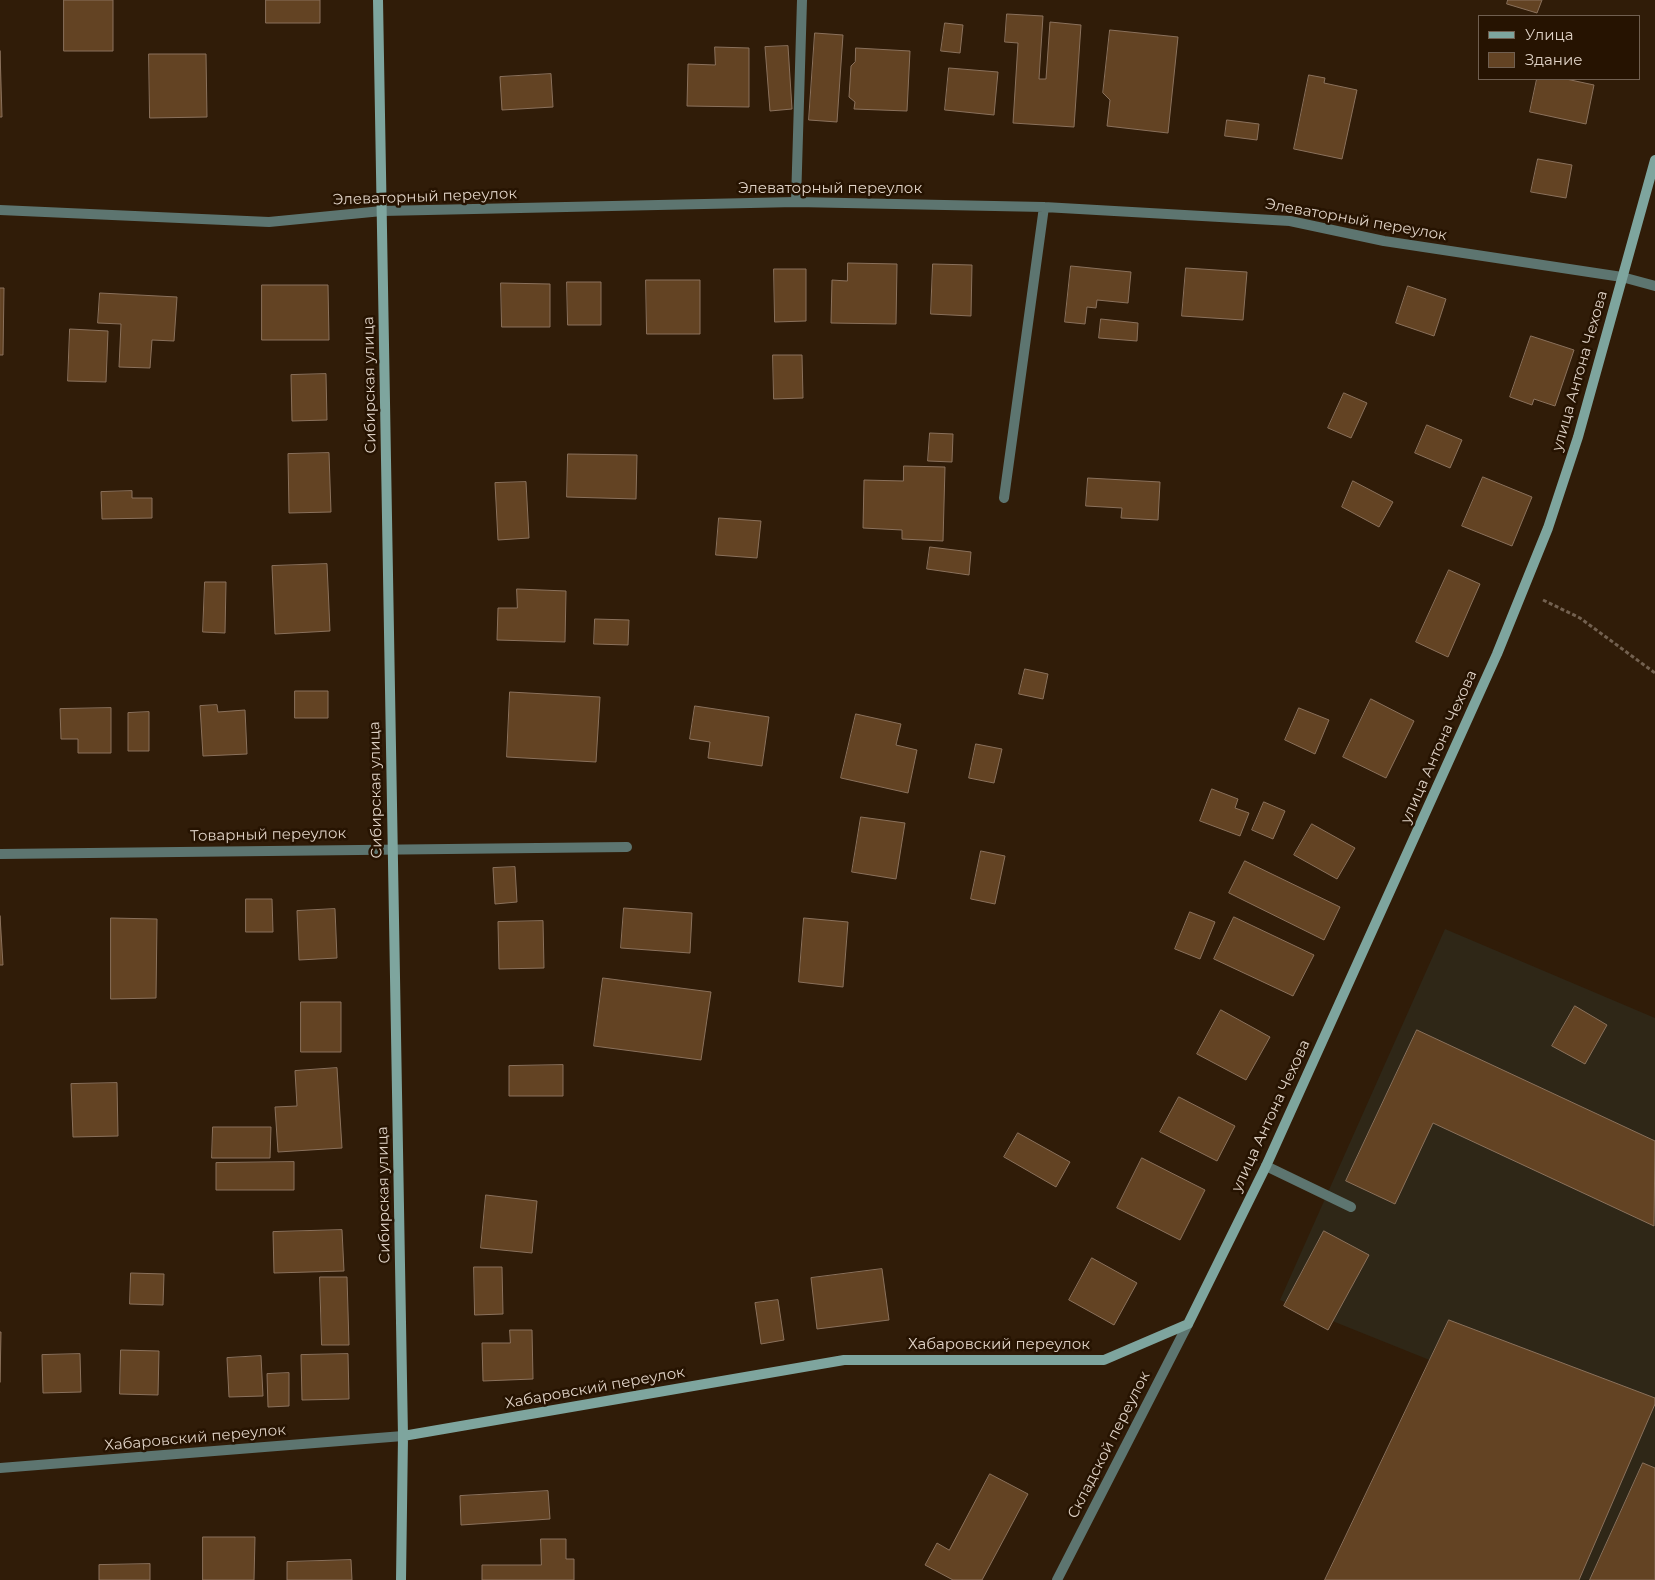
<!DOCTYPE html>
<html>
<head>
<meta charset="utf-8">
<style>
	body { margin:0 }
	#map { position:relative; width:1655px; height:1580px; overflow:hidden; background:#301c08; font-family:Montserrat,sans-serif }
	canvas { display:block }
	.legend { position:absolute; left:1478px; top:15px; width:162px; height:65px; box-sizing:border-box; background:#261301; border:1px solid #705f50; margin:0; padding:6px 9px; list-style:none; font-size:15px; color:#dfd2c6 }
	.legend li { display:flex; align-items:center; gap:10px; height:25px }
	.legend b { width:25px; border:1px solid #705f50 }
</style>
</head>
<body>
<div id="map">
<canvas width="1655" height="1580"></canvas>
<ul class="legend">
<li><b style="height:6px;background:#7ea59e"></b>Улица</li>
<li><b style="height:14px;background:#634323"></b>Здание</li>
</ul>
</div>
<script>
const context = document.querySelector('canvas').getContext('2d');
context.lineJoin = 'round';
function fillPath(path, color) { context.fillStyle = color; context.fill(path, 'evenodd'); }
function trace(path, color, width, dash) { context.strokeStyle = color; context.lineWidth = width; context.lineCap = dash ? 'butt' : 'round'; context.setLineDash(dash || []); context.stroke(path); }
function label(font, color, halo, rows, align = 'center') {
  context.font = font + ' Montserrat,sans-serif'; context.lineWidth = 5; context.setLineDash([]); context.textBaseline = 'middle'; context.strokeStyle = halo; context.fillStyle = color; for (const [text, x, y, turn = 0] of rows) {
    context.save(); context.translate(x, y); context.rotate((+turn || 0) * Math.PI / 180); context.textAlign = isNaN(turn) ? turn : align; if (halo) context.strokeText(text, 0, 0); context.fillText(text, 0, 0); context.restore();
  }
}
const industrial = new Path2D(`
	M1445,929L1655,1018V1580H1365L1452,1369L1280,1300Z`);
const building = new Path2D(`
	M64,0H113V51H64Z
	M266,0H320V23H266Z
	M1508,0H1542L1537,13L1507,4Z
	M1007,14L1043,16L1039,79H1046L1050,22L1081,25L1074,127L1013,123L1018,43L1005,42Z
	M945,23L963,25L960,53L941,51Z
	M1110,30L1178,37L1168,133L1107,126L1110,100L1103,93Z
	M815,33L843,35L837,122L809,120Z
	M788,46L792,109L770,111L765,47Z
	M715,47L749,48V107L687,106L688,64L715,65Z
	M856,48L910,51L907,111L854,109L855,102L849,97L851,66L855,62Z
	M0,51L2,117H0Z
	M149,54H206L207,117L150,118Z
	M949,68L998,72L994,115L945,110Z
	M551,74L553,107L502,110L500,77Z
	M1309,75L1325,78L1324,83L1357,90L1342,159L1294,149Z
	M1537,79H1566L1594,85L1586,124L1530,112Z
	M1227,120L1259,124L1257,140L1225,136Z
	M1538,159L1572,165L1566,198L1531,192Z
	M848,263L897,264L896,324L831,323L832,280L847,281Z
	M933,264L972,265L971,316L931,314Z
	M1071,266L1131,272L1128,303L1097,300L1096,308L1087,307L1085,324L1065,322Z
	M1186,268L1247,272L1243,320L1182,316Z
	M774,269H806V321L775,322Z
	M646,280H700V334H647Z
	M567,282H601V325H568Z
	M501,283L550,284V327H502Z
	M262,285H328L329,340H262Z
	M1408,286L1446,299L1434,336L1396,323Z
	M0,288H4L3,355H0Z
	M100,293L177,297L174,341L152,340L150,368L119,367L121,324L98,323Z
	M1101,319L1138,323L1137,341L1099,338Z
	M70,329L108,331L106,382L68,381Z
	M1531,336L1574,350L1555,406L1534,399L1532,405L1510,397Z
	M773,355H802L803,398L774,399Z
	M326,374L327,420L292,421L291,375Z
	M1344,393L1367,403L1351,438L1328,428Z
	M1427,425L1462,440L1450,468L1415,453Z
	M930,433L953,434L952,462L928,461Z
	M329,453L331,512L289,513L288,454Z
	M568,454L637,455L636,499L567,497Z
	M904,466L945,467L943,541L902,539V530L863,528L864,480L903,481Z
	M1483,477L1532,497L1512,546L1462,526Z
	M1088,478L1160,482L1158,520L1121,518L1122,508L1086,506Z
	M1353,481L1393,502L1379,527L1342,507Z
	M526,482L529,538L498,540L495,483Z
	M132,491V498H152V518L102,519L101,492Z
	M719,518L761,521L757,558L716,555Z
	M930,547L971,552L969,575L927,569Z
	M327,564L330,631L275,634L272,566Z
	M1449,570L1480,584L1448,657L1416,642Z
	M205,582H226L225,633L203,632Z
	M517,589L566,591L565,642L497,640L498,608H517Z
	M595,619L629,620L628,645L594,644Z
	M1025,669L1048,674L1043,699L1019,694Z
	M295,691H328V718H295Z
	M510,692L600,697L596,762L507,757Z
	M1371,699L1414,721L1386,778L1343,757Z
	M217,705L218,712L245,710L247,754L203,756L200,706Z
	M695,706L769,717L762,766L708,758L710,742L690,739Z
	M111,708V753H78V739H61L60,709Z
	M1299,708L1329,720L1315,754L1285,740Z
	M149,712V751H128V713Z
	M856,714L901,724L896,745L917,750L908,793L841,778Z
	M976,744L1002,749L994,783L969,778Z
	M1212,789L1238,799L1235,808L1249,813L1240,836L1200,821Z
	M1264,802L1285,811L1273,839L1252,830Z
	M861,817L905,823L896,879L852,872Z
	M1312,824L1355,848L1337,879L1294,855Z
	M981,851L1005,856L995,904L971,899Z
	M1245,861L1340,907L1324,940L1229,893Z
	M515,867L517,902L495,904L493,868Z
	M246,899H272L273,932H246Z
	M624,908L692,913L690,953L621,948Z
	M335,909L337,958L299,960L297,911Z
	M1190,912L1215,922L1200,959L1175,949Z
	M0,916L3,965H0Z
	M1234,917L1314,955L1293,996L1214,959Z
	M111,918L157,919L156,998L111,999Z
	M804,918L848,922L843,987L799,982Z
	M543,921L544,968L499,969L498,922Z
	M603,978L711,992L701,1060L594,1046Z
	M301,1002H341V1052H301Z
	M1575,1006L1607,1025L1585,1064L1552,1046Z
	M1221,1010L1270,1037L1246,1080L1197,1054Z
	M1417,1030L1655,1141L1654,1226L1433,1123L1395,1204L1346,1181Z
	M563,1065V1096H509V1066Z
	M337,1068L342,1148L278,1152L275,1107L297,1106L295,1071Z
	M117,1083L118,1136L73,1137L71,1084Z
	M1179,1097L1235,1126L1217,1161L1160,1132Z
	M213,1127H271L270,1158H212Z
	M1018,1133L1070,1162L1056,1187L1004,1157Z
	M1142,1158L1205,1190L1180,1240L1117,1208Z
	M294,1162V1190H216V1163Z
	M486,1195L537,1201L532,1253L481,1248Z
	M342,1230L344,1271L274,1273L273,1232Z
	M1324,1231L1369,1255L1328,1330L1284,1306Z
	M1092,1258L1137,1283L1114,1325L1069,1300Z
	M474,1267H502L503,1314L475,1315Z
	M882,1269L889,1320L817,1329L811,1278Z
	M131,1273L164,1274L163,1305L130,1304Z
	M320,1277H347L349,1345H322Z
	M778,1300L784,1340L761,1344L755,1303Z
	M1449,1320L1655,1398V1404L1579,1580H1325Z
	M510,1330H532L533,1379L483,1381L482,1343H510Z
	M0,1332H1L0,1382Z
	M121,1350L159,1351L158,1395L120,1394Z
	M80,1354L81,1392L43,1393L42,1355Z
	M348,1354L349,1399L302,1400L301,1355Z
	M261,1356L263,1396L229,1397L227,1358Z
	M289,1373V1406L268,1407L267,1374Z
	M1643,1463L1655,1468V1580H1590Z
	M990,1474L1028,1494L982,1580H953L925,1565L937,1543L949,1550Z
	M548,1491L550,1519L461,1525L460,1496Z
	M203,1537H255L254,1580H203Z
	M541,1539H566V1559H574V1580H482V1565H541Z
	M351,1560L352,1580H287V1562Z
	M150,1564V1580H99V1565Z`);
const path = new Path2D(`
	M1543,600L1580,618L1655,673`);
const lane = new Path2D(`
	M796,202L802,0
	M0,854L627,847
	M1266,1166L1351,1207
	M0,1468L403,1436
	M1057,1580L1188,1324`);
const street = new Path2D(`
	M0,210L269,222L382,211L796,202L1044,207L1290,221L1384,241L1622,277L1655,286
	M1004,498L1044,207`);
const secondary = new Path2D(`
	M378,0L403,1436L401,1580
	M403,1436L844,1360H1104L1188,1324L1266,1166L1497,654L1548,528L1578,437L1655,160`);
const streetNames = [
	["Элеваторный переулок",830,189],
	["Элеваторный переулок",425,197,-2],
	["Элеваторный переулок",1356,220,10],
	["улица Антона Чехова",1580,371,-74],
	["Сибирская улица",370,385,-91],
	["улица Антона Чехова",1439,747,-66],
	["Сибирская улица",376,790,-91],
	["Товарный переулок",268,835,-1],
	["улица Антона Чехова",1271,1116,-65],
	["Сибирская улица",384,1195,-91],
	["Хабаровский переулок",999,1345],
	["Хабаровский переулок",595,1388,-10],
	["Хабаровский переулок",195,1438,-5],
	["Складской переулок",1109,1445,-63]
];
fillPath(industrial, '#2f2717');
fillPath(building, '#634323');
trace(building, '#8a715c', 1);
trace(path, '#736150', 3, [4, 2.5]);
trace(lane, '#5d7570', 10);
trace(street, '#5d7570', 10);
trace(secondary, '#7ea59e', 10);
label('15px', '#dfd2c6', '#261301', streetNames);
</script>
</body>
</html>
